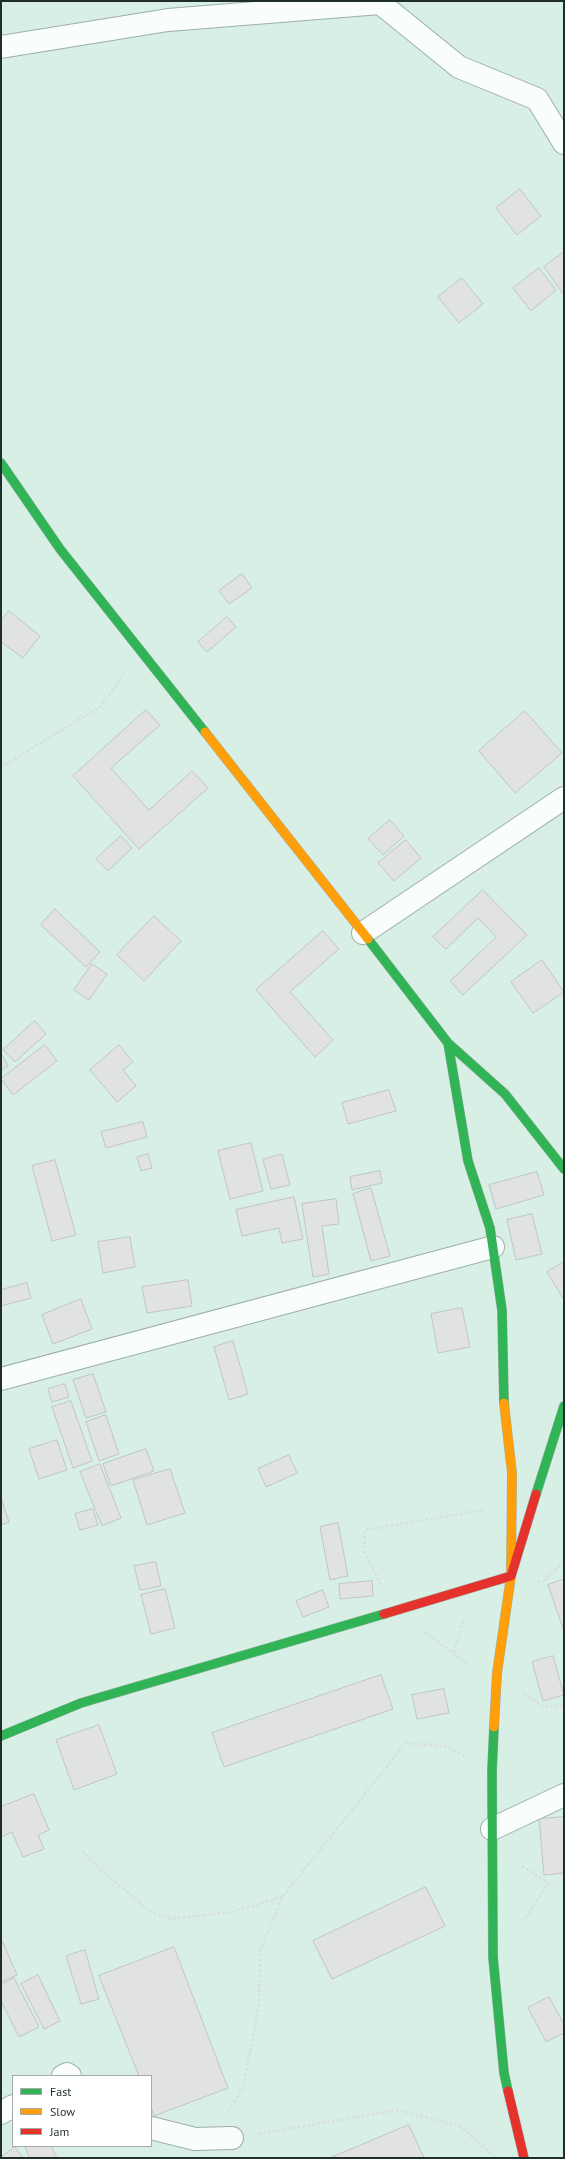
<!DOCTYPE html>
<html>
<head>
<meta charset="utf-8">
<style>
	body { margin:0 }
	#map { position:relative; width:565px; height:2159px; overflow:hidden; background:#d8efe6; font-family:"PT Sans",sans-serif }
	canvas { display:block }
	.frame { position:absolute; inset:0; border:2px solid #1f2e28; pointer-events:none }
	.legend { position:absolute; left:12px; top:2075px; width:140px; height:72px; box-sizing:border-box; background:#fff; border:1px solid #a5aba9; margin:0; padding:5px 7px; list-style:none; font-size:12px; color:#1f2e28 }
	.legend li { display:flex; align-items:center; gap:8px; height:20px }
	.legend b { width:20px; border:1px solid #a5aba9 }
</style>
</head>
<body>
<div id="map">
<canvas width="565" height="2159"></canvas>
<div class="frame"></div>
<ul class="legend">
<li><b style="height:5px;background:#30b455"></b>Fast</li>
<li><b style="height:5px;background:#ff9f0a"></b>Slow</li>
<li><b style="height:5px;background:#e5322d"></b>Jam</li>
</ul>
</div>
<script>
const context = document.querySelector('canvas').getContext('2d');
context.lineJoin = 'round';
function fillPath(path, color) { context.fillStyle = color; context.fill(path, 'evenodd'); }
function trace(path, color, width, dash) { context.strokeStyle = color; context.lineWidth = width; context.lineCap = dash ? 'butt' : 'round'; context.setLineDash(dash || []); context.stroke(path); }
const building = new Path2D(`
	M520,189L541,216L517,235L496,208Z
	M564,252V295L544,267Z
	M539,268L556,290L531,311L513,288Z
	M462,278L483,304L459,323L438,297Z
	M242,574L252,588L229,604L219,591Z
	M9,611L40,636L23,658L1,642V621Z
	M227,617L236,627L207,652L198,642Z
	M146,710L160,725L111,768L149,810L192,771L208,788L139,849L73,776Z
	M525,711L562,753L515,793L479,751Z
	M390,820L404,836L383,855L368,839Z
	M121,836L132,848L108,871L96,859Z
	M406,840L421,858L394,881L378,863Z
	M483,890L527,935L463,995L450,981L496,937L478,918L446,949L433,937Z
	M55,909L100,952L86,967L41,925Z
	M154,916L181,941L144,981L117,955Z
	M323,931L339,949L290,992L333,1040L315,1057L256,990Z
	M542,960L564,992L533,1013L511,982Z
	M92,964L107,974L89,1000L74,990Z
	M35,1021L46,1034L15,1062L3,1050Z
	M45,1045L57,1061L13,1095L1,1079Z
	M119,1045L133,1062L123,1070L136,1086L117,1102L90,1070Z
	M1,1053L8,1066L1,1070Z
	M389,1090L396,1111L348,1124L342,1103Z
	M143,1122L147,1137L106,1148L101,1132Z
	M251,1143L263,1191L230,1199L218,1151Z
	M148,1154L152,1168L141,1171L137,1157Z
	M282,1154L290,1185L271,1189L263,1160Z
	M55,1160L76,1235L52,1241L32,1166Z
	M380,1171L382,1183L352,1190L350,1177Z
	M537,1172L544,1195L496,1209L489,1185Z
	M371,1188L390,1256L371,1261L353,1194Z
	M294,1197L303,1239L282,1243L279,1228L242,1236L236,1210Z
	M336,1199L339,1224L322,1226L329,1274L313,1277L302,1204Z
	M532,1214L542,1254L516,1260L507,1220Z
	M130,1237L135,1267L103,1273L98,1242Z
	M564,1262V1300L547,1272Z
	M188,1280L192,1306L147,1313L142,1287Z
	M27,1283L31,1298L1,1306V1290Z
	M81,1299L92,1329L53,1344L42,1315Z
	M462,1308L470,1347L438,1353L431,1314Z
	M233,1341L248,1394L229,1400L214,1347Z
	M93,1374L106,1412L86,1418L73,1380Z
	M65,1384L69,1397L52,1402L48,1389Z
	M71,1401L92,1461L73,1468L52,1407Z
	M106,1415L119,1454L99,1461L86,1422Z
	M57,1440L67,1470L39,1479L29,1449Z
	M146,1449L154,1471L111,1486L103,1464Z
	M289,1455L297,1473L266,1487L258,1469Z
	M100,1464L121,1518L102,1526L80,1472Z
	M170,1469L185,1513L147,1525L133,1480Z
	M1,1498L9,1522L1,1525Z
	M93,1509L98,1525L80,1530L75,1514Z
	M338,1523L348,1576L330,1580L320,1527Z
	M156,1562L161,1586L140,1590L134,1566Z
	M564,1579V1631L548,1585Z
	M372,1581L373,1596L340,1599L339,1584Z
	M165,1589L175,1628L151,1634L141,1595Z
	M323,1590L329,1607L303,1617L296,1601Z
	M553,1656L564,1695L543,1701L532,1662Z
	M381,1675L393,1709L224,1767L212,1733Z
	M444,1689L449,1713L417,1719L412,1695Z
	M99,1725L117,1774L74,1790L56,1740Z
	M34,1794L49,1830L38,1835L44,1849L23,1857L12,1832L1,1837V1807Z
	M564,1817V1873L544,1875L539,1819Z
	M426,1887L445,1926L332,1979L313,1941Z
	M3,1942L17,1975L1,1982V1943Z
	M174,1947L228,2088L154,2116L151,2107V2076H139L99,1976Z
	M85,1950L99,1999L81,2004L66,1956Z
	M38,1975L60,2021L44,2029L21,1984Z
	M14,1978L39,2027L19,2037L1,2001V1985Z
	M549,1997L564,2024V2033L546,2042L528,2008Z
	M409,2125L424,2158H330Z
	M25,2146H51L57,2158H30Z
	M15,2147L23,2158H1V2157Z`);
const path = new Path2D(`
	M1,767L100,707L119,682L123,673
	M538,1582L543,1581L564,1562
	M381,1585L364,1551L365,1530L483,1510
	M425,1632L469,1665
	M453,1652L464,1619
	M524,1694L543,1707L564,1705
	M82,1851L109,1877L151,1912L171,1919L232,1912L282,1897
	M522,1866L548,1883L527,1916L522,1920
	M228,2111L243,2088L259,2005L260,1952L282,1897L406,1743L445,1746L465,1756
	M258,2134L398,2110L460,2126L494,2156`);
const street = new Path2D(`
	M1,47L168,20L380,3L459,67L537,99L564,143
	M363,933L564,798
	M1,1379L493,1247
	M492,1829L564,1795
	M63,2076L67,2074L70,2076
	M1,2113L13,2106
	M151,2128L195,2139L232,2138`);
const fast = new Path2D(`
	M1,463L60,549L205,732
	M368,939L448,1043L505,1094L564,1169
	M448,1043L468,1161L490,1228L502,1310L504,1403
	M536,1494L564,1406
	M494,1727L492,1771L493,1957L504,2073L508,2091
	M1,1736L81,1703L384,1614`);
const slow = new Path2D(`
	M205,732L368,939
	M494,1727L497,1673L511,1576L512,1473L504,1403`);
const jam = new Path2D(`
	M384,1614L511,1576L536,1494
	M508,2091L524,2158`);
fillPath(building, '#e1e2e2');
trace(building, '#c1c4c3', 1);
trace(street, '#9dafa8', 24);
trace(fast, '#9dafa8', 10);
trace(slow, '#9dafa8', 10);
trace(jam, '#9dafa8', 10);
trace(path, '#d8e0dd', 2.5, [3, 2]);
trace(street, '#f9fdfb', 22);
trace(fast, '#30b455', 9);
trace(slow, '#ff9f0a', 9);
trace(jam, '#e5322d', 9);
</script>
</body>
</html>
